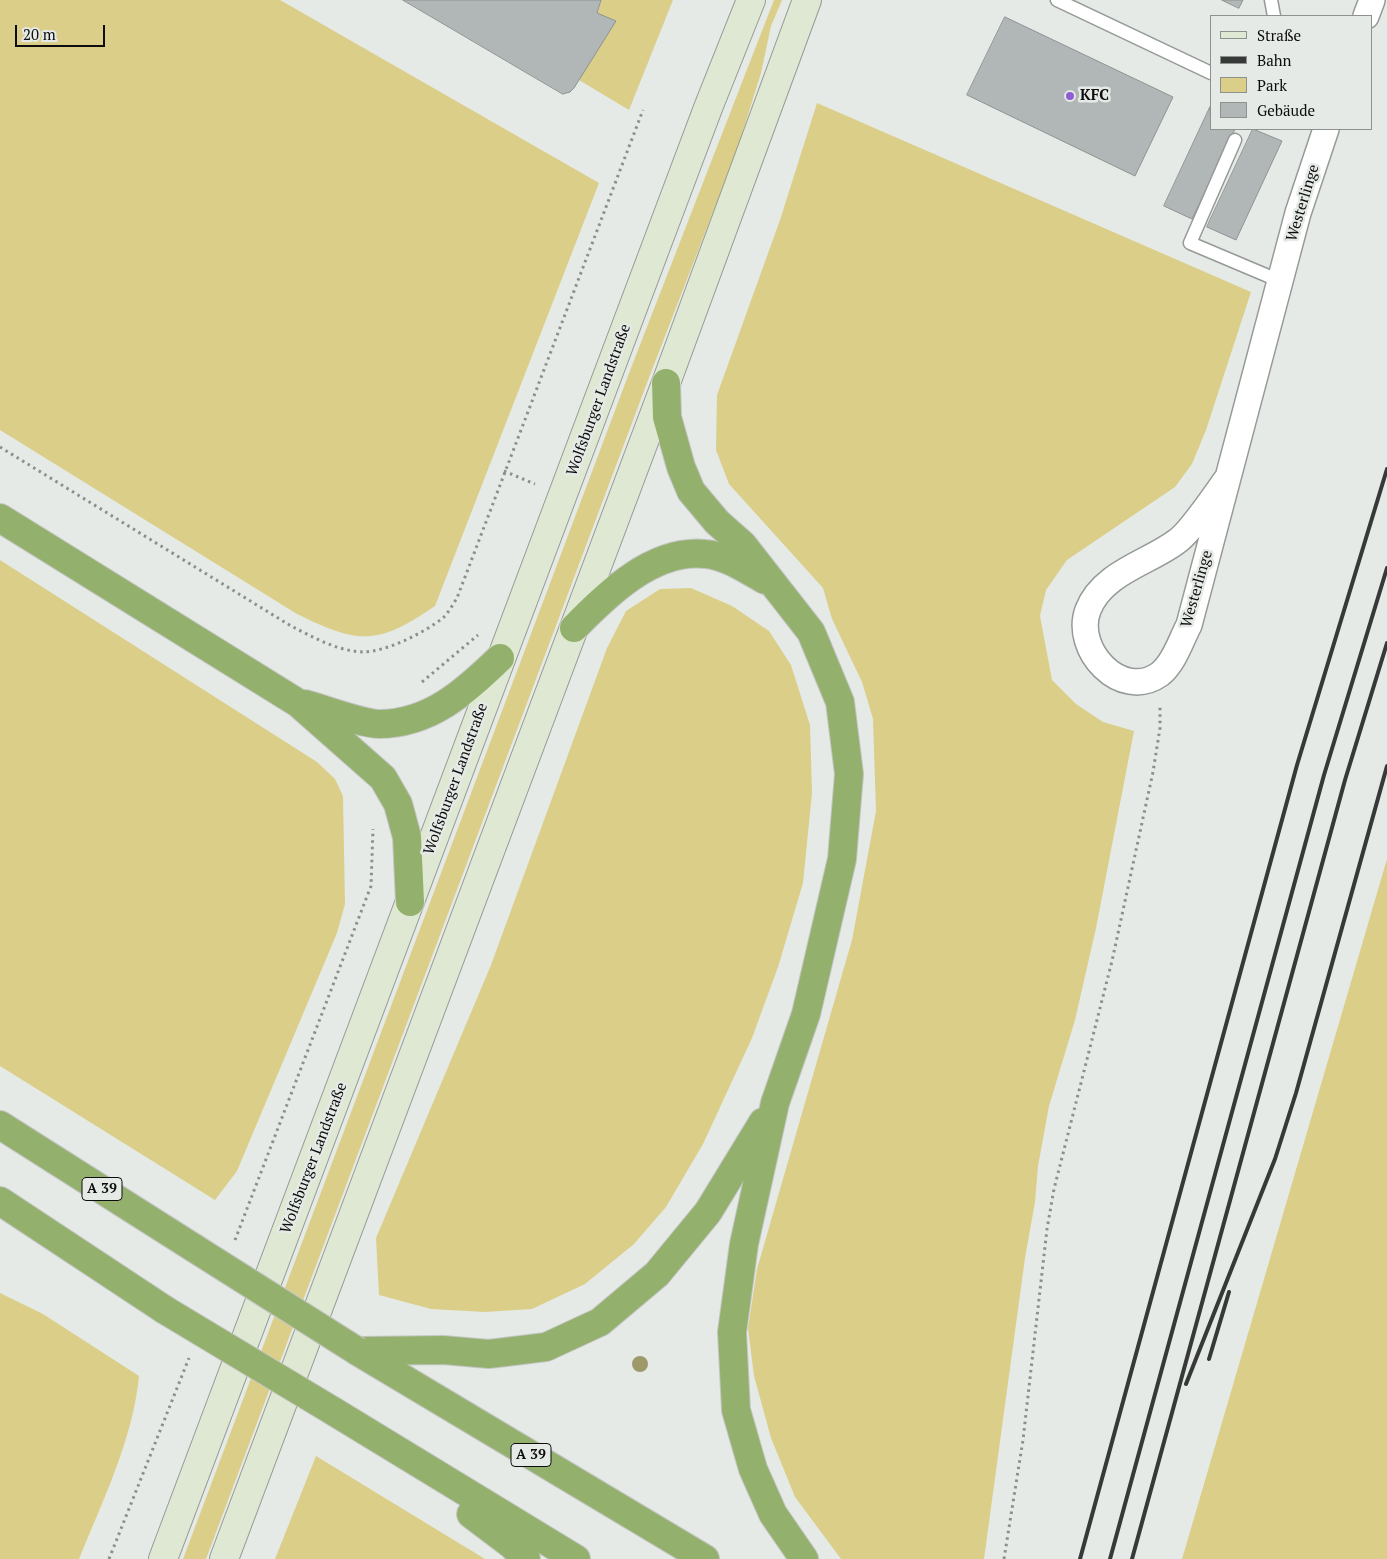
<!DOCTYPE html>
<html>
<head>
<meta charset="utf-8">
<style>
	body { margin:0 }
	#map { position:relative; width:1387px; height:1559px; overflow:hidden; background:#e5eae6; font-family:"PT Serif",serif }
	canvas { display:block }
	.legend { position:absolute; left:1210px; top:15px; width:162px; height:115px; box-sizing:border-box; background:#e5eae6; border:1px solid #8e928f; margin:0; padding:6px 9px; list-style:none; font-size:15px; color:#0c0d0c }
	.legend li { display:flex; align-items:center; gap:10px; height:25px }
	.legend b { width:25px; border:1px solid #8e928f }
	.scale { position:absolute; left:15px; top:25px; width:90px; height:22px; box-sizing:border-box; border:2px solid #0c0d0c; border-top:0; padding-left:6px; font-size:15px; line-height:18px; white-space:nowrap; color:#0c0d0c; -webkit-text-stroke:4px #e5eae6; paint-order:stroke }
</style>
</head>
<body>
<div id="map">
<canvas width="1387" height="1559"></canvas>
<ul class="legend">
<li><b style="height:6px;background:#dfe8d3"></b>Straße</li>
<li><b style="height:6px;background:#373938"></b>Bahn</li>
<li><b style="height:14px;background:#dbce89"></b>Park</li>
<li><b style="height:14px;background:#b1b7b6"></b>Gebäude</li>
</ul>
<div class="scale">20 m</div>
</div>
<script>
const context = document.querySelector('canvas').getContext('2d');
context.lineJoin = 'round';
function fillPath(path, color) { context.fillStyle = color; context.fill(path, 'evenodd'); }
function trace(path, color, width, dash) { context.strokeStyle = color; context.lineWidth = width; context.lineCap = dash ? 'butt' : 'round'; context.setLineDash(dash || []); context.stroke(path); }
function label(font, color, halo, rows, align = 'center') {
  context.font = font + ' "PT Serif",serif'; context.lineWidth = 5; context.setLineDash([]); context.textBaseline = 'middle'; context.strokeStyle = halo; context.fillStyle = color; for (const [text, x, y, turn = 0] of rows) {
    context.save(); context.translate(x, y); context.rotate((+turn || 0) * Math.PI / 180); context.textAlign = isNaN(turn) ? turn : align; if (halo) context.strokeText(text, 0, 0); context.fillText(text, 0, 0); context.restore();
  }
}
const green = new Path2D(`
	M0,0H280L599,183L435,606C377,646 358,644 297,614L0,430Z
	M601,0H673L629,110L579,80Z
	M774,0H782L771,26L761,73L737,150L650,375L206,1559H183L631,368Z
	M817,103L1251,292L1206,430L1192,464L1175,487L1067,560L1046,590L1040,616L1052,680L1076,704L1103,722L1134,731L1096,928L1075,1020L1049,1106L1038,1166L1035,1202L1025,1258L984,1559H841L795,1497L771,1438L754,1376L748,1328L757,1269L852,940L876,811L873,719L862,682L832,619L823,588L729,484L716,450L717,395L780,220Z
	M0,560L317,762L335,779L343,796L345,904L337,933L237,1171L215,1200L0,1066Z
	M691,588L732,606L769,631L791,665L810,725L812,793L803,883L778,967L752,1038L703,1144L666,1207L634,1244L585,1284L532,1309L485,1312L431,1309L379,1295L376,1238L491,965L607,648L626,611L660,589Z
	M1387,859V1559H1182Z
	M0,1293L43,1314L139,1376C133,1439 103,1500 79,1559H0Z
	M316,1456L485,1559H275Z`);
const building = new Path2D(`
	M403,0H601L597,13L616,21L574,88L570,92L563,94Z
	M1222,0H1243L1239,8Z
	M1005,17L1173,97L1135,176L967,95Z
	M1210,107L1211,129H1235L1192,219L1164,206Z
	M1253,129L1282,141L1236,240L1207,227Z`);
const path = new Path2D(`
	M0,447L291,626C313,637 337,651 363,652C386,652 426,632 444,617C449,612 453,604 457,598L643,110
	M504,471L535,484
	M422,682L478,635
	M235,1240L371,886L373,829
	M109,1559L189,1358
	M1004,1559L1023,1440L1047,1229L1054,1189L1112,961L1153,772L1160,728V704`);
const service = new Path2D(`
	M1057,0L1211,73
	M1271,0L1274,16
	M1235,140L1190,243L1280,281`);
const minor = new Path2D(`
	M1366,16L1372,0
	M1226,480C1215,495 1190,533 1176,542C1148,563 1102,573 1088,610C1073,649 1121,702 1160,674C1174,663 1181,640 1189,625L1298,213L1326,129`);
const secondary = new Path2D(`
	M163,1559L708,108L751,0
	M224,1559L666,383L807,0`);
const motorway = new Path2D(`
	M666,383L667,417L681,467L691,491L717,522L743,545L811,632L840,702L849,774L842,859L806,1014L775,1103L744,1244L732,1332L736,1410L753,1469L773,1514L804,1559
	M0,518L298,703L383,778L398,804L407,837L410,902
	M574,628C607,594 653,549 705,554C725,555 747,570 765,580
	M305,704C323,709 363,724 379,724C430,724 466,691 500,658
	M0,1125L194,1248
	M0,1201L165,1310
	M357,1351L443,1350L489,1354L546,1347L600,1322L657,1274L708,1212L763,1122
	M357,1351L705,1559
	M333,1411L576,1559
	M471,1514L512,1545L526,1559`);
const rail = new Path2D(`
	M1209,1359L1229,1292
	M1186,1384L1275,1159L1296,1093L1387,766
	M1080,1559L1297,765L1387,469
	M1110,1559L1324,775L1387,568
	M1132,1559L1345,780L1387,643`);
const motorwayBridge = new Path2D(`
	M194,1248L357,1351
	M165,1310L333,1411`);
const trees = [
	[640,1364]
];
const markers = [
	[1070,96,5,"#8f5dd6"]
];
const shields = [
	[102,1189,40],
	[531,1455,40]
];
const shieldNames = [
	["A 39",102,1189],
	["A 39",531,1455]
];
const poiNames = [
	["KFC",1080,96]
];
const streetNames = [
	["Westerlinge",1303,203,-73],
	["Wolfsburger Landstraße",599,400,-70],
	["Westerlinge",1197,589,-74],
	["Wolfsburger Landstraße",456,779,-70],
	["Wolfsburger Landstraße",314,1158,-69]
];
fillPath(green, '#dbce89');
fillPath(building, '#b1b7b6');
trace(building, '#8d9392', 1);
trace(service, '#969a97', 15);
trace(minor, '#969a97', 28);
trace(secondary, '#969a97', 30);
trace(motorway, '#c5c5c5', 30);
trace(path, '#8c8f8c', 3, [2.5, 4]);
trace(service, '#fff', 12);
trace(minor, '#fff', 25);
trace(secondary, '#dfe8d3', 28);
trace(motorway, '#93b16d', 28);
trace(rail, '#373938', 4);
trace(motorwayBridge, '#c5c5c5', 30, []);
trace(motorwayBridge, '#93b16d', 28);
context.fillStyle = '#9e9969';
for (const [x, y] of trees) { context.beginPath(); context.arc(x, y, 8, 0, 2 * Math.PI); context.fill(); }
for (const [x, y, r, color] of markers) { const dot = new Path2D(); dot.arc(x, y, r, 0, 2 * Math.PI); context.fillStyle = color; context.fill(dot); trace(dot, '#e5eae6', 2); }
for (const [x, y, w] of shields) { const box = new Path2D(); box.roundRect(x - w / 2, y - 11.5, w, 23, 4); context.fillStyle = '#e5eae6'; context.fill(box); trace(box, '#0c0d0c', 1); }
label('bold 14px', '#0c0d0c', null, shieldNames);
label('bold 15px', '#0c0d0c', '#e5eae6', poiNames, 'left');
label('15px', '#0c0d0c', '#e5eae6', streetNames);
</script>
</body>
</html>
